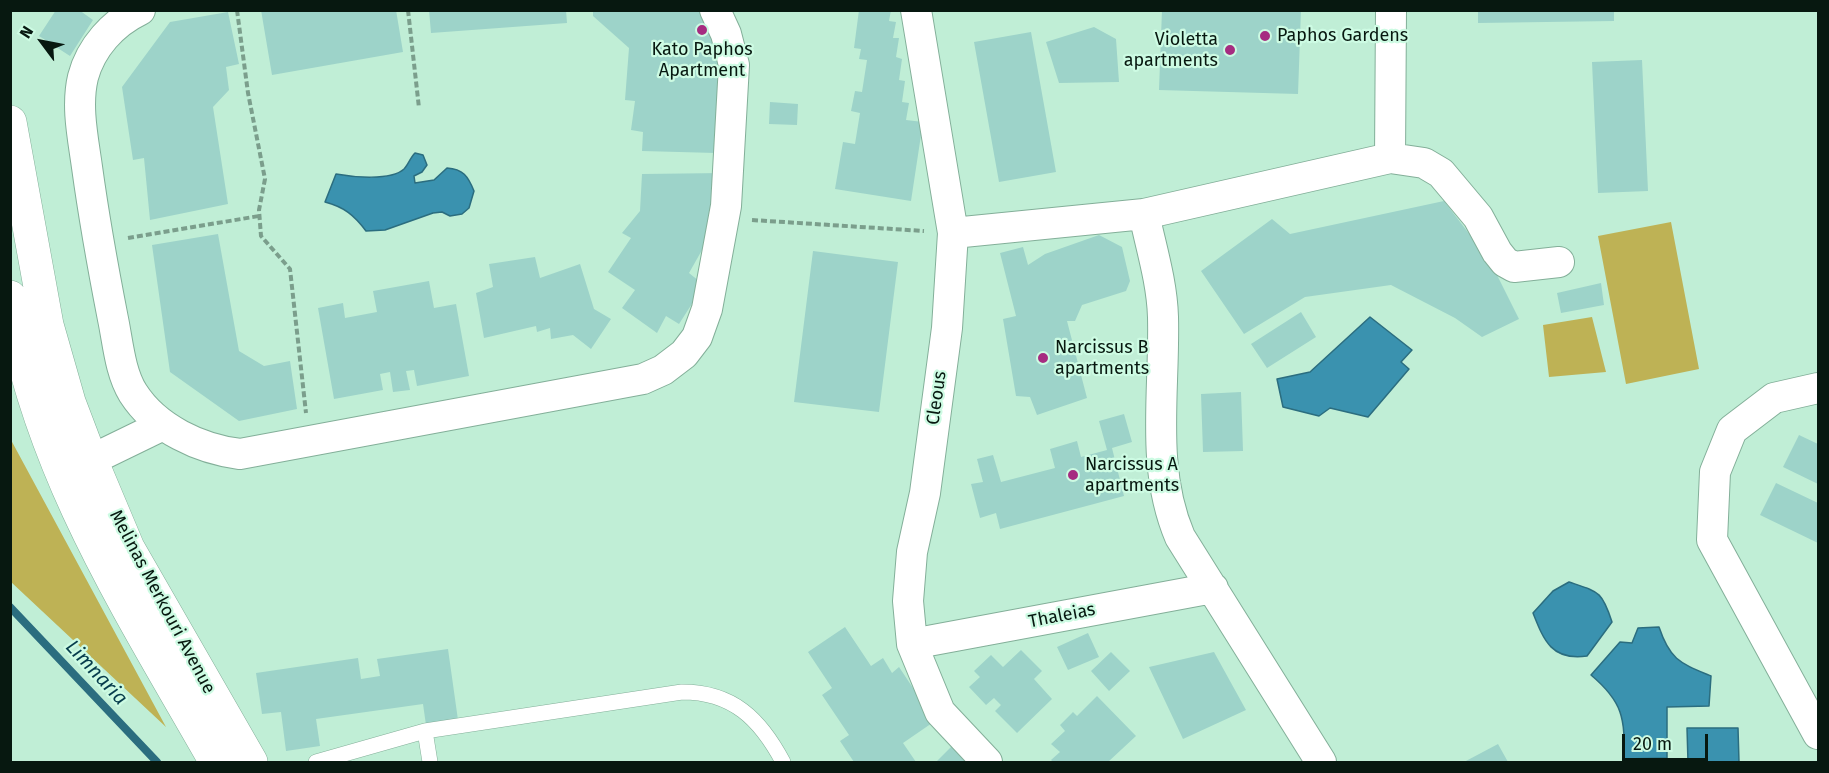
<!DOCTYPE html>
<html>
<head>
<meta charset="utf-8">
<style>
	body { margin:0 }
	#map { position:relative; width:1829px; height:773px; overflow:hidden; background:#c0eed6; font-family:"Fira Sans",sans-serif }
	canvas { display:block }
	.frame { position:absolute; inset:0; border:12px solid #071810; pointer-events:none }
	.north { position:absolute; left:12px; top:12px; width:60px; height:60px; -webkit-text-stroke:4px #cdfbe3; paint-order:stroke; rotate:302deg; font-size:16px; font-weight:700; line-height:24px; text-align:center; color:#071810 }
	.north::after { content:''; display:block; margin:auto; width:21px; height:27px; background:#071810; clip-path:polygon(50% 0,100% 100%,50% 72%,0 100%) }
	.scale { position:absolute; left:1622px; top:734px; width:86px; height:27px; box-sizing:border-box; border:3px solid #071810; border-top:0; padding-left:8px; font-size:18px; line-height:21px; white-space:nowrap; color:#071810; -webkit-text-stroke:4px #cdfbe3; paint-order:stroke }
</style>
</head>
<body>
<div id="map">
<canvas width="1829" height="773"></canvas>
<div class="frame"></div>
<div class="north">N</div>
<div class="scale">20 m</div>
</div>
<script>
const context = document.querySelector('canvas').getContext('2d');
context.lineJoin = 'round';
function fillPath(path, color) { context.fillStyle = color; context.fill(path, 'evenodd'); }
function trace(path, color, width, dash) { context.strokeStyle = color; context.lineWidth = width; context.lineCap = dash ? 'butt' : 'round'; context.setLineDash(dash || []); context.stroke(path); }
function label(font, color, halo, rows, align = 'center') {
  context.font = font + ' "Fira Sans",sans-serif'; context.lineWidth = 4.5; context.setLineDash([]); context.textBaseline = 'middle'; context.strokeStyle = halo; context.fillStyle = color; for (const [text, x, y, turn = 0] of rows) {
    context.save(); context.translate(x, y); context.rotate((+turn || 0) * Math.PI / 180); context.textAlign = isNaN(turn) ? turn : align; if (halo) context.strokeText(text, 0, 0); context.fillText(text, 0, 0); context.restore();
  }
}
const green = new Path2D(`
	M1671,222L1699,369L1626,384L1598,236Z
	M1592,317L1606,372L1549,377L1543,325Z
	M10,440H11L166,727L11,582Z`);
const water = new Path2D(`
	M415,153L423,155L427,165L422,172L414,176L415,183L434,180L447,168C463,169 468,176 474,191L469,208L462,214L450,216L442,212L433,213L385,230L366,231C354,215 344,207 325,202L336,174C352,177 391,181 404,169C408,165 410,158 415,153Z
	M1370,317L1412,350L1401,362L1409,369L1368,417L1330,408L1319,416L1283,407L1277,379L1310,372Z
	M1569,582C1599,592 1602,591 1612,622L1587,656C1552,661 1544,641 1533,613L1553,591Z
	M1659,627C1670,660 1680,663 1711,676L1709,706L1667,707V758L1624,759C1625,718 1623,702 1591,675L1620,642L1632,643L1638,628Z
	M1687,728H1738L1739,762H1688Z`);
const stream = new Path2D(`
	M10,607L157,762`);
const building = new Path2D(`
	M56,10H79L93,20L70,56L39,36Z
	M261,10H396L403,52L272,75Z
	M429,10H566L567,23L431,33Z
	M593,10H704L722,49L716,153L642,151L643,132L631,130L635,101L625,100L629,48L593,16Z
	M859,10H891L889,21L896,22L893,38H899L896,57L902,59L899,80L905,81L902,102L909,103L906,120L923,122L911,201L835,189L843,142L855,144L860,113L851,111L855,91L862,92L867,60L859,59L861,49L854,48Z
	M1162,10H1301L1298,94L1159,90Z
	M1478,10H1614V21L1478,23Z
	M228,12L239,64L226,67L229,90L213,107L228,204L150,220L144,158L133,160L122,87L170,22Z
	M1094,27L1116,39L1119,82L1059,83L1046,42Z
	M1031,32L1056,172L999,182L974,42Z
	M1642,60L1648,191L1598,193L1592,62Z
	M770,102L798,104L797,125L769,124Z
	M724,173L706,243L689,273L704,285L679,324L666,316L657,333L622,308L635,290L608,272L631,238L622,233L640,211L642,174Z
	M1444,201L1490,261L1519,319L1482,337L1455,318L1391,285L1305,297L1244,334L1201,271L1272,219L1290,234Z
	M218,234L239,351L264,366L290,361L297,409L239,421L170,372L152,245Z
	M1099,235L1122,247L1130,281L1126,291L1082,305L1075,321H1067L1087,398L1037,415L1030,397L1016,396L1003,319L1016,316L1000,253L1023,247L1028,265L1045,254Z
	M813,251L898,262L879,412L794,402Z
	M535,257L540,278L580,264L594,309L611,319L591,349L573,335L551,339L550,328L537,332L536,326L484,338L476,293L493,287L489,264Z
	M429,281L434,308L456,304L469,376L417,386L414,370L406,371L410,390L393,392L390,372L380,374L383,390L334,399L318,308L343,303L345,318L377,312L373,291Z
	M1601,283L1604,305L1561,313L1557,293Z
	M1301,312L1316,337L1267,368L1251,344Z
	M1241,392L1243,451L1203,452L1201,394Z
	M1124,414L1132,442L1112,448L1124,496L1000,529L996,513L980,518L971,484L983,482L977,459L993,455L1001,482L1055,468L1050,449L1077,441L1081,457L1107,450L1099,421Z
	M1799,435L1818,444V484L1783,467Z
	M1776,483L1818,503V543L1760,515Z
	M845,627L871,666L883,658L892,673L899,667L935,721L903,743L916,762H854L840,741L849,735L822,695L832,688L808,652Z
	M1088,633L1099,657L1068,670L1057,647Z
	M448,649L458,720L426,725L423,704L316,719L320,746L286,751L281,712L262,714L256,673L358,658L361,679L380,676L377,659Z
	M1021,650L1042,671L1034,679L1052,699L1017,733L995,711L1001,705L994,698L986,705L969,687L980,677L974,671L991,655L1003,667Z
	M1111,652L1130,671L1109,691L1091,671Z
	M1214,652L1246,710L1183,739L1149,667Z
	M1097,696L1136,736L1108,762H1053L1051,760L1060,752L1051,744L1065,731L1060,725L1073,712L1077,716Z
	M1498,744L1508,762H1464Z
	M952,746L969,762H936Z`);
const path = new Path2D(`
	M237,10L248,93L265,179L259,210L261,236L290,269L306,413
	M408,10L419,108
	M752,220L924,231
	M128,238L259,216`);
const lane = new Path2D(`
	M425,731L430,762
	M316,762L425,731L682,692C733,692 760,719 783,762`);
const street = new Path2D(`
	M140,10C113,23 91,47 83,77C76,106 83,138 87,167C94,218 103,268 113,319C118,343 120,372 133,393C156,429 200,449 240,454L643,379L663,370L684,354L697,337L707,309L726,206L734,65L726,34L715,10
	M916,10L953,233L947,328L925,493L912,552L908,601L912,644L940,712L987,762
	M1390,158L1391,10
	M1144,214C1151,247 1162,282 1163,317C1165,391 1150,467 1180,537L1321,762
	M953,233L1144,214L1390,158L1424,163L1441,173L1478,217L1497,252L1505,262L1514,267L1559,262
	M1818,388L1774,398L1732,430L1715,472L1712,540L1818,734
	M91,460L163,425
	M912,644L1213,588`);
const secondary = new Path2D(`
	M10,122L47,325L69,402L91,460L128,548L251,762
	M10,297C39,472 130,611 216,762`);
const markers = [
	[702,30,6,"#a62c81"],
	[1265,36,6,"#a62c81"],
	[1230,50,6,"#a62c81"],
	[1043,358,6,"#a62c81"],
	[1073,475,6,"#a62c81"]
];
const poiNames = [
	["Paphos Gardens",1277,36],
	["Violetta",1218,40,"right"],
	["apartments",1218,61,"right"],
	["Kato Paphos",702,50,"center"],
	["Apartment",702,71,"center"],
	["Narcissus B",1055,348],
	["apartments",1055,369],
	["Narcissus A",1085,465],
	["apartments",1085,486]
];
const streetNames = [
	["Cleous",937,398,-82],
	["Melinas Merkouri Avenue",162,602,62],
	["Thaleias",1062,616,-11]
];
const waterNames = [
	["Limnaria",96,673,47]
];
fillPath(green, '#beb255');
fillPath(water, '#3a92af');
trace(water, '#2b6d7f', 1.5);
trace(stream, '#2b6d7f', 8);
fillPath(building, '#9dd3c9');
trace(lane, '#83af99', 16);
trace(street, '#83af99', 32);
trace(secondary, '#83af99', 34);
trace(path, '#7b9e8c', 4, [6, 3]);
trace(lane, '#fff', 15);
trace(street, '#fff', 30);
trace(secondary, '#fff', 33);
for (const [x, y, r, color] of markers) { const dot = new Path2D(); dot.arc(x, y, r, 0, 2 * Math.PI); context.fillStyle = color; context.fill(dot); trace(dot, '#cdfbe3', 2); }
label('18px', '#071810', '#cdfbe3', poiNames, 'left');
label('18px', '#071810', '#cdfbe3', streetNames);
label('italic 20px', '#063c4c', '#cdfbe3', waterNames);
</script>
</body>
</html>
